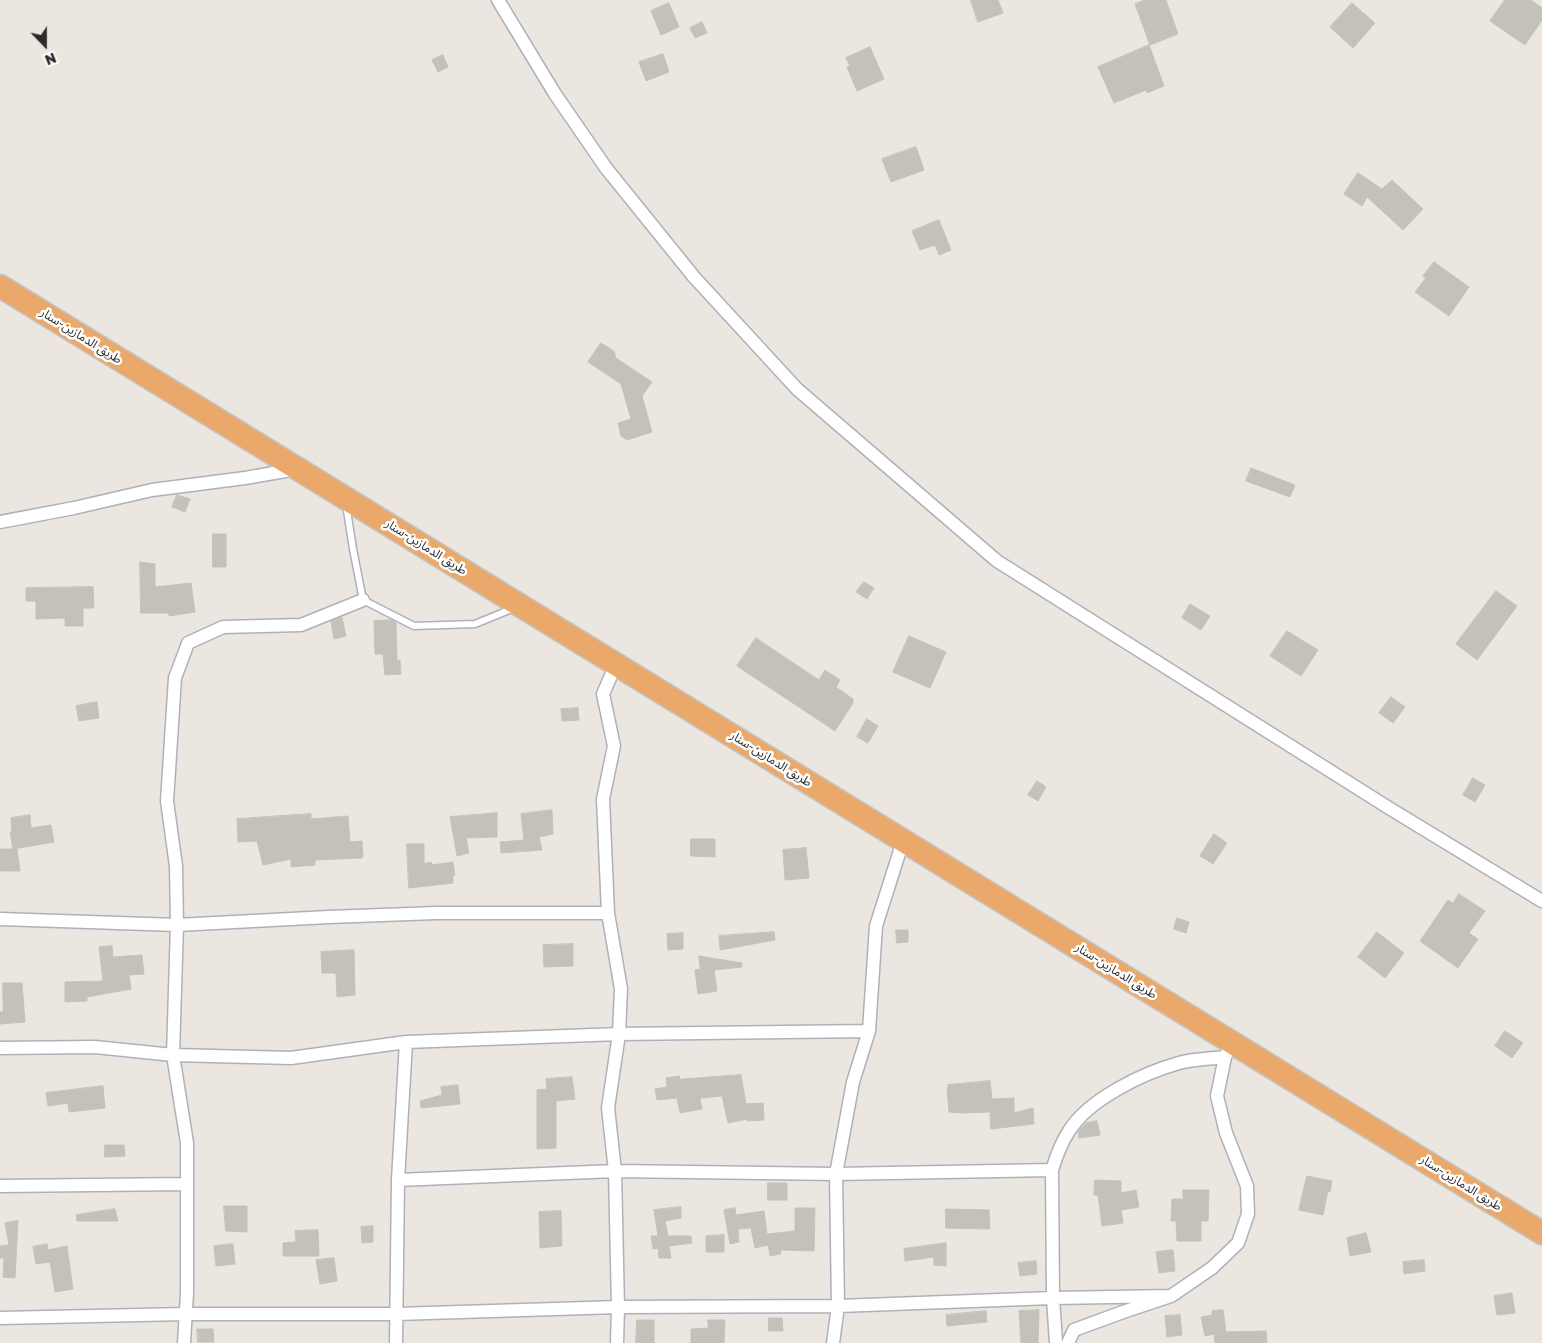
<!DOCTYPE html>
<html>
<head>
<meta charset="utf-8">
<style>
	body { margin:0 }
	#map { position:relative; width:1542px; height:1343px; overflow:hidden; background:#ebe6df; font-family:"Golos Text",sans-serif }
	canvas { display:block }
	.north { position:absolute; left:20px; top:20px; width:50px; height:50px; -webkit-text-stroke:4px #fff; paint-order:stroke; rotate:158deg; font-size:14px; font-weight:700; line-height:20px; text-align:center; color:#2b2b2b }
	.north::after { content:''; display:block; margin:auto; width:18px; height:22px; background:#2b2b2b; clip-path:polygon(50% 0,100% 100%,50% 72%,0 100%) }
</style>
</head>
<body>
<div id="map">
<canvas width="1542" height="1343"></canvas>
<div class="north">N</div>
</div>
<script>
const context = document.querySelector('canvas').getContext('2d');
context.lineJoin = 'round';
function fillPath(path, color) { context.fillStyle = color; context.fill(path, 'evenodd'); }
function trace(path, color, width, dash) { context.strokeStyle = color; context.lineWidth = width; context.lineCap = dash ? 'butt' : 'round'; context.setLineDash(dash || []); context.stroke(path); }
function label(font, color, halo, rows, align = 'center') {
  context.font = font + ' "Golos Text","Noto Sans Arabic",sans-serif'; context.lineWidth = 5; context.setLineDash([]); context.textBaseline = 'middle'; context.strokeStyle = halo; context.fillStyle = color; for (const [text, x, y, turn = 0] of rows) {
    context.save(); context.translate(x, y); context.rotate((+turn || 0) * Math.PI / 180); context.textAlign = isNaN(turn) ? turn : align; if (halo) context.strokeText(text, 0, 0); context.fillText(text, 0, 0); context.restore();
  }
}
const building = new Path2D(`
	M971,0H998L1003,13L978,22Z
	M1145,0H1166L1178,34L1150,45L1135,4Z
	M1505,0H1531L1542,8V20L1525,45L1490,21Z
	M669,3L679,27L661,35L651,11Z
	M1352,3L1375,23L1353,48L1330,27Z
	M702,22L707,33L695,38L690,28Z
	M1149,45L1164,86L1147,93L1146,90L1114,103L1098,67Z
	M870,47L884,79L857,91L847,67L850,66L846,58Z
	M663,54L669,72L646,81L639,62Z
	M443,55L448,67L438,72L432,60Z
	M916,147L924,170L891,182L882,159Z
	M1358,173L1382,189L1392,180L1423,209L1403,230L1367,197L1362,206L1344,194Z
	M939,220L951,250L939,255L935,245L920,250L912,231Z
	M1434,262L1469,287L1449,316L1415,292L1426,278L1423,276Z
	M601,343L614,351L616,358L652,382L642,396L652,432L627,440L621,436L618,423L631,419L621,384L588,362Z
	M1251,468L1295,485L1290,497L1246,481Z
	M177,495L190,499L185,512L172,507Z
	M213,534H226V567H213Z
	M140,562L155,564V587L191,583L195,612L169,616V613H141Z
	M864,582L874,588L867,599L856,592Z
	M93,587L94,608H83V626H65V618L36,619V601H26V588Z
	M1496,591L1517,606L1477,660L1456,644Z
	M1190,604L1210,616L1201,630L1182,618Z
	M342,617L346,636L334,639L331,622Z
	M392,620L396,623L397,661L400,660L401,674L385,675L383,654H375L374,621Z
	M1287,631L1318,650L1301,676L1270,656Z
	M909,636L946,652L930,688L893,672Z
	M756,638L819,680L825,670L840,680L836,687L853,699V703L835,731L737,666Z
	M1391,697L1405,707L1393,723L1379,713Z
	M97,702L99,718L79,721L76,706Z
	M578,708L579,720L562,721L561,709Z
	M867,719L878,726L868,743L857,737Z
	M1473,778L1485,785L1475,802L1463,795Z
	M1037,781L1046,787L1038,801L1028,795Z
	M552,810L553,834L539,837L542,850L501,853L500,842L524,840L521,814Z
	M497,813V837L466,838L469,853L457,856L450,817Z
	M311,814V819L348,816L350,842L362,841L363,856L362,858L315,860V865L291,867V859L263,865L257,841L238,842L237,819Z
	M30,815L31,828L51,825L54,842L13,849L10,832L12,831L11,818Z
	M1214,834L1227,843L1213,864L1200,856Z
	M691,839H715V857L691,856Z
	M407,844H424V864L431,862L432,865L453,862L455,875H453V883L409,888Z
	M806,848L809,878L785,880L783,850Z
	M0,849H17L20,871H0Z
	M1459,894L1485,911L1469,933L1478,939L1458,968L1420,941L1448,900L1453,903Z
	M1177,918L1189,922L1186,933L1174,929Z
	M896,930H908V942L897,943Z
	M774,932L775,940L720,950L719,936Z
	M1377,932L1404,953L1385,978L1358,957Z
	M683,933V949L668,950L667,934Z
	M573,944V966L544,967L543,945Z
	M112,946L113,957L142,955L144,974L129,975L131,989L87,997V1001L65,1002V982L103,981L99,947Z
	M354,950L355,995L337,997L336,973H322L321,952Z
	M699,956L742,963V967L714,970L717,991L698,994L695,970L700,969Z
	M3,983H22L25,1022L0,1024V1012H3Z
	M1505,1031L1523,1043L1512,1058L1495,1046Z
	M741,1075L746,1104L763,1103L764,1120L747,1121V1119L728,1123L722,1096L700,1098L702,1109L680,1113L677,1098L657,1100L655,1089L667,1087L666,1078L679,1076L680,1079Z
	M572,1077L575,1099L556,1101V1148L537,1149V1090L547,1089L546,1079Z
	M990,1081L992,1099L1014,1098V1113L1033,1108L1034,1124L991,1129L990,1112L962,1113L949,1112L947,1088L948,1087V1085Z
	M458,1085L460,1104L421,1108L420,1101L442,1095L441,1087Z
	M103,1086L105,1108L69,1112L68,1103L48,1106L46,1093Z
	M1097,1121L1100,1135L1079,1138L1078,1132L1086,1123Z
	M105,1145H124L125,1156L105,1157Z
	M1307,1176L1332,1181L1330,1192L1328,1191L1323,1215L1299,1210Z
	M1095,1180L1121,1181V1193L1136,1190L1139,1207L1121,1210L1123,1223L1102,1226L1098,1195H1094Z
	M768,1183H787V1200H768Z
	M1183,1190H1209L1208,1221H1201V1241H1177L1176,1221H1171L1172,1199H1183Z
	M224,1206H247V1232L226,1231Z
	M681,1207V1218L665,1221L668,1236H691L692,1243L669,1246L671,1258H659L658,1248L653,1249L651,1236H658L654,1210Z
	M735,1208L736,1215L764,1211L767,1234L795,1231V1208H815L814,1251L780,1250L781,1254L770,1256L768,1245L755,1248L751,1228L738,1229L739,1242L730,1244L724,1210Z
	M115,1209L118,1221H77L76,1215Z
	M946,1209L989,1210L990,1229L946,1228Z
	M561,1211L562,1246L540,1248L539,1212Z
	M18,1221L15,1278L3,1277L4,1258H0V1246L9,1245L5,1223Z
	M373,1226V1242L362,1243L361,1227Z
	M318,1230L319,1256H283V1243L296,1242L295,1231Z
	M1366,1233L1371,1252L1350,1256L1347,1238Z
	M724,1235V1252H706V1236Z
	M946,1243V1266L934,1265V1257L905,1261L904,1249Z
	M47,1244L48,1250L67,1246L73,1289L55,1292L50,1262L36,1264L33,1247Z
	M233,1244L235,1264L216,1266L214,1246Z
	M1173,1250L1175,1271L1159,1273L1156,1252Z
	M334,1258L337,1281L320,1284L316,1260Z
	M1424,1260L1425,1271L1404,1274L1403,1262Z
	M1036,1261L1037,1274L1020,1276L1018,1263Z
	M1512,1293L1515,1313L1497,1315L1494,1296Z
	M1039,1310L1038,1343H1021L1019,1311Z
	M1223,1310L1226,1332L1266,1331L1267,1343H1215L1214,1334L1205,1336L1201,1317L1212,1315V1311Z
	M986,1311L987,1322L947,1326L946,1315Z
	M1180,1315L1182,1335L1167,1337L1165,1316Z
	M769,1318H782L783,1331H769Z
	M637,1320H654V1343H636Z
	M708,1320H725L724,1343H691V1329L708,1328Z
	M197,1329H213L214,1342H198Z`);
const lane = new Path2D(`
	M346,504L353,549L363,600L414,626L475,624L514,608`);
const street = new Path2D(`
	M498,0L555,94L606,168L694,277L797,389L997,561L1389,808L1542,901
	M0,522L74,508L152,490L245,478L297,469
	M616,664L603,694L614,746L603,799L608,913L621,989L619,1034L608,1108L615,1171L618,1307L617,1343
	M0,919L177,925L329,917L436,913H608
	M0,1048L95,1047L173,1055L291,1058L406,1042L619,1034L869,1031
	M398,1180L615,1171L836,1174L1052,1170
	M0,1186L187,1184
	M0,1318L186,1314H397L618,1307L838,1306L1053,1298L1171,1296
	M184,1343L187,1293V1143L173,1055L177,925L176,866L167,801L175,678L188,643L223,627L301,625L363,600
	M396,1343L398,1180L406,1042
	M833,1343L838,1306L836,1174L853,1082L869,1031L876,926L903,841
	M1056,1343L1053,1298L1052,1170C1056,1157 1061,1143 1069,1131C1089,1099 1143,1073 1179,1063C1193,1059 1210,1059 1225,1057
	M1068,1343L1074,1330L1123,1312L1171,1296L1212,1268L1238,1243L1248,1214L1247,1186L1226,1133L1217,1096L1225,1057L1232,1043`);
const highway = new Path2D(`
	M0,286L1542,1233`);
const streetNames = [
	["طريق الدمازين-سنار",81,336,32],
	["طريق الدمازين-سنار",426,547,32],
	["طريق الدمازين-سنار",771,759,32],
	["طريق الدمازين-سنار",1116,971,32],
	["طريق الدمازين-سنار",1461,1183,32]
];
fillPath(building, '#c4c0ba');
trace(building, '#c6c2b9', 1);
trace(lane, '#afb0ba', 9);
trace(street, '#afb0ba', 15);
trace(highway, '#c4c4c4', 25);
trace(lane, '#fff', 6);
trace(street, '#fff', 12);
trace(highway, '#eaa96a', 22);
label('12px', '#2b2b2b', '#fff', streetNames);
</script>
</body>
</html>
